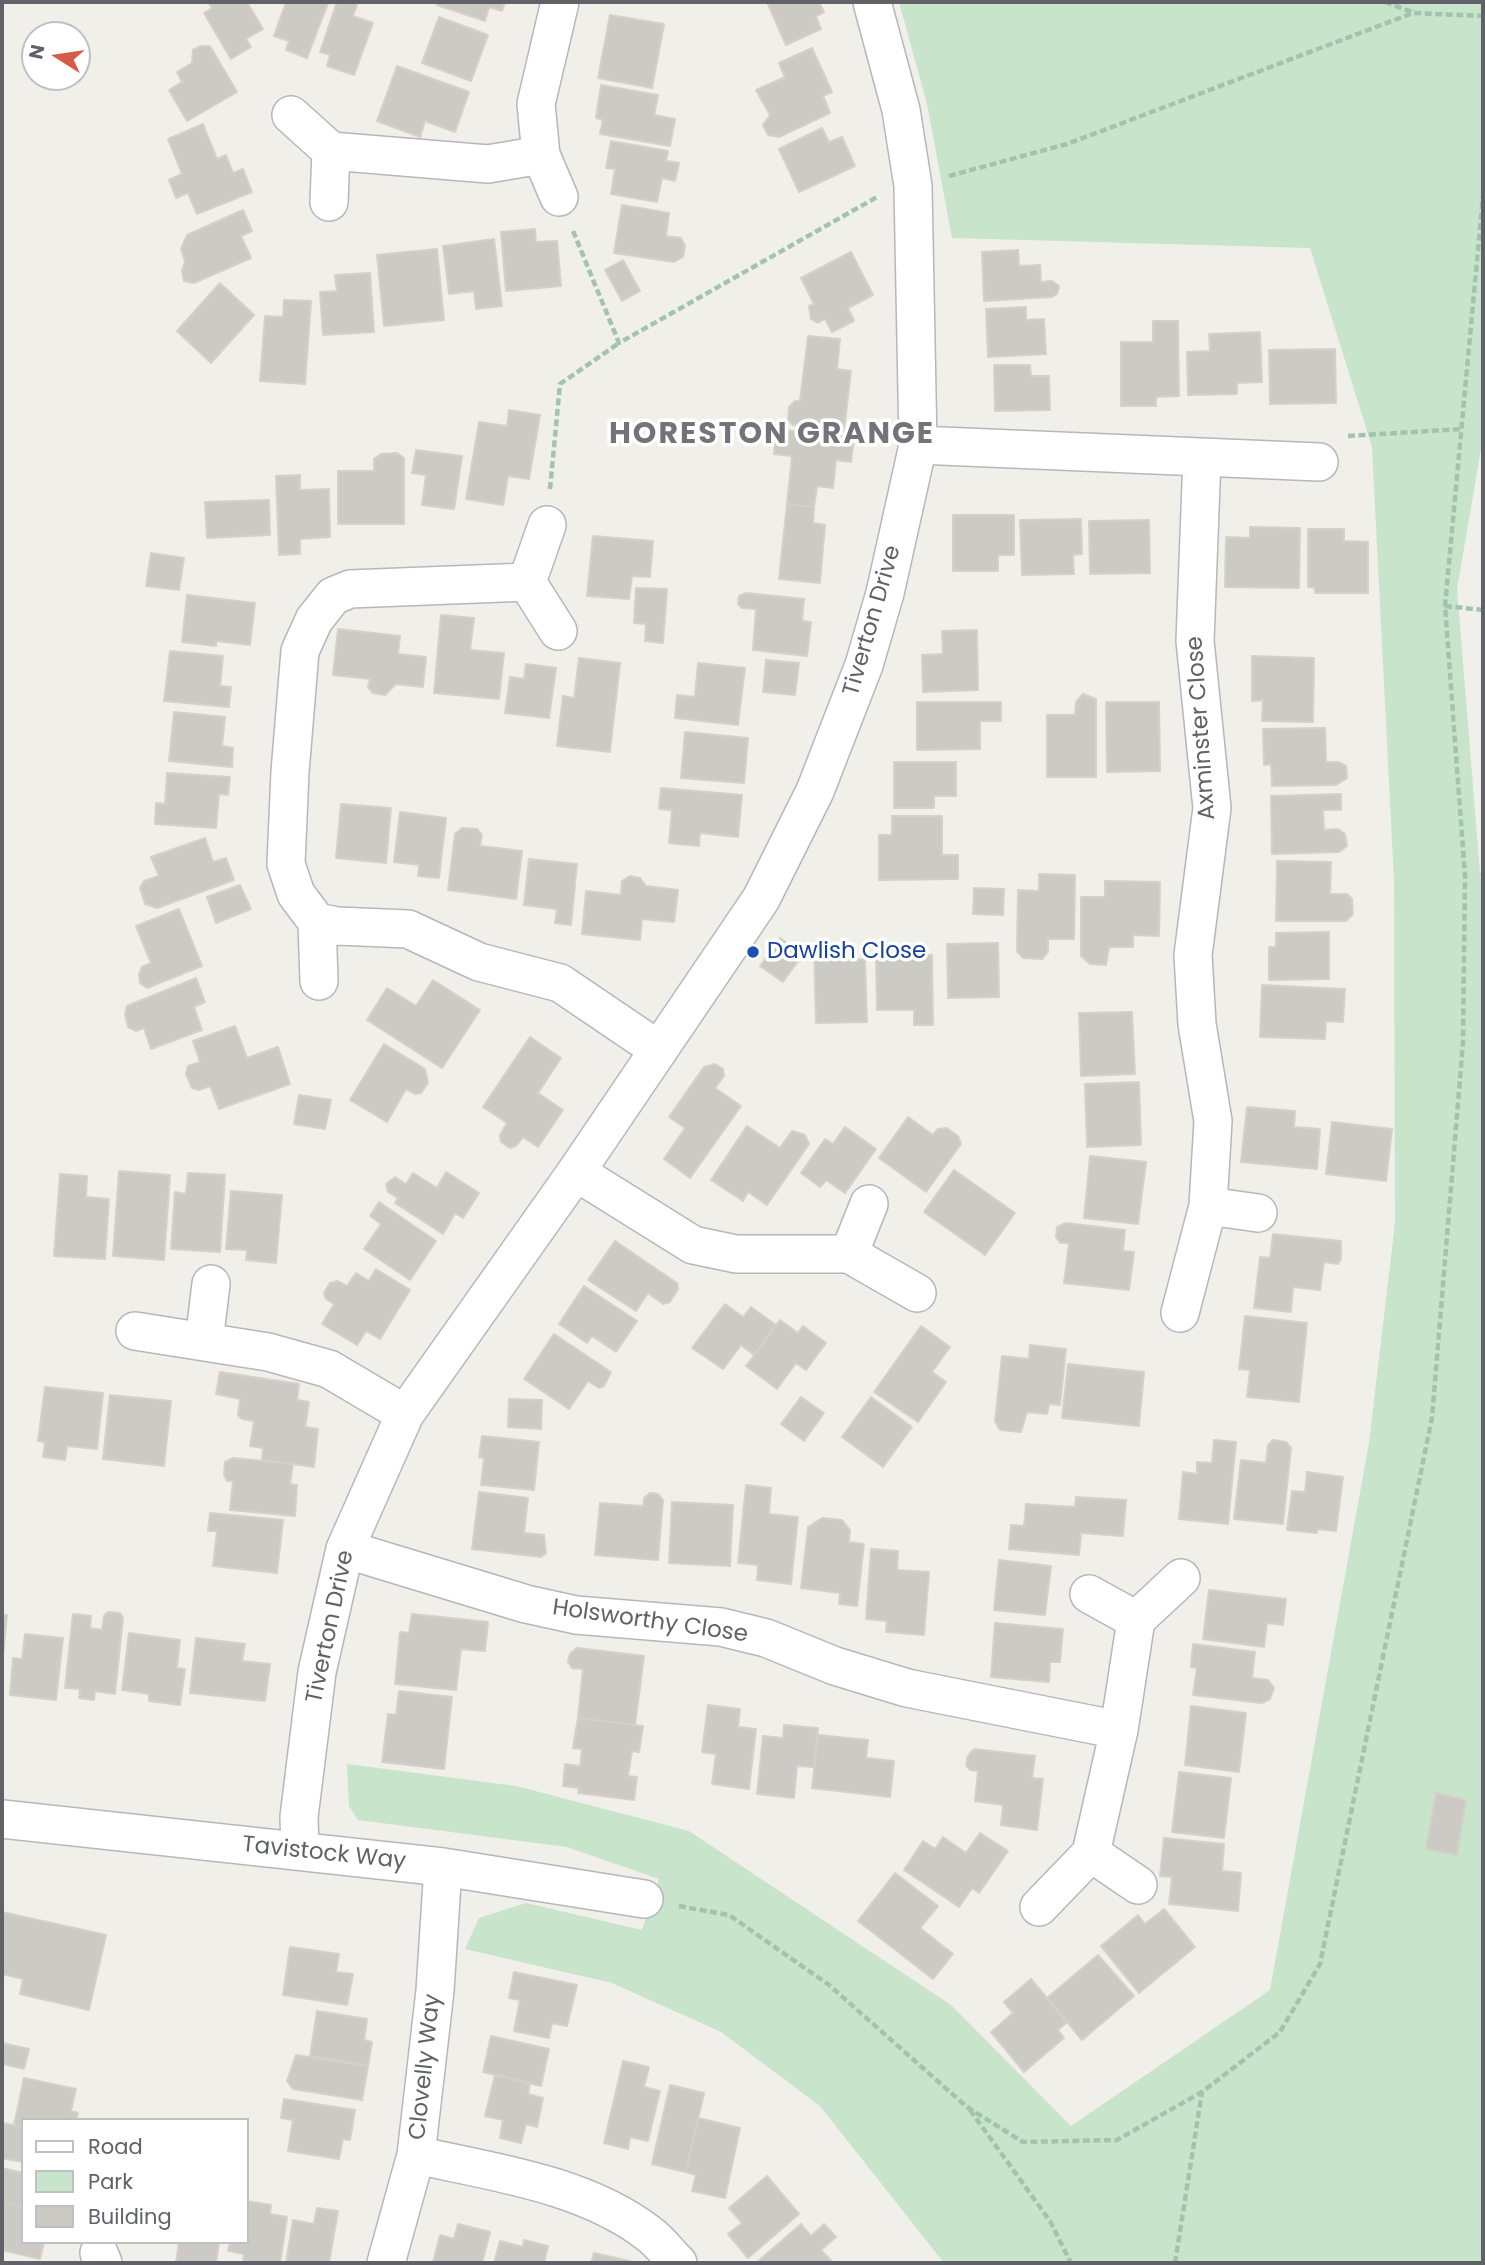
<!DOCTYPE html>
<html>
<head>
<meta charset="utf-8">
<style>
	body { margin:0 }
	#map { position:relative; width:1485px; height:2265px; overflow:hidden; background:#f0efe9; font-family:Poppins,sans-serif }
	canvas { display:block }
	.frame { position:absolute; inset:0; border:4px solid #606267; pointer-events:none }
	.legend { position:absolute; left:21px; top:2118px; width:228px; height:126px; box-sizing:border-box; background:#fff; border:2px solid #bfc0c2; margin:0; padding:9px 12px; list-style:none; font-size:21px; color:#606267 }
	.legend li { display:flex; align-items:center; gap:14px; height:35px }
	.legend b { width:35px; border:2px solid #bfc0c2 }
	.north { position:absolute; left:21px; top:21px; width:70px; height:70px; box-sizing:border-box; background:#fff; border:2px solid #bfc0c2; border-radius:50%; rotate:282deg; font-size:19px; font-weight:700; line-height:28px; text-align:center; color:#606267 }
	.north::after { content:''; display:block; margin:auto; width:24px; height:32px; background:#d65c49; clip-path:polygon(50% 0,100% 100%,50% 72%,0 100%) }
</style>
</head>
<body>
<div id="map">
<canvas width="1485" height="2265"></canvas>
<div class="frame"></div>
<ul class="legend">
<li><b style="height:9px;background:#fff"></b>Road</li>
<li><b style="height:19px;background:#c8e4ca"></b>Park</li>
<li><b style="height:19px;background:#cbcac5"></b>Building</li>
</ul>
<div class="north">N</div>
</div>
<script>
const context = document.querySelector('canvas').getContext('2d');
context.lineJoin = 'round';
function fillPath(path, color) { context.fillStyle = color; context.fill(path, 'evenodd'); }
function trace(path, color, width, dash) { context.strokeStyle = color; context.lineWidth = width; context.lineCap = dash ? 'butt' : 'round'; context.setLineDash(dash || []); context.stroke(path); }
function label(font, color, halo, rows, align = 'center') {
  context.font = font + ' Poppins,sans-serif'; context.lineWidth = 7; context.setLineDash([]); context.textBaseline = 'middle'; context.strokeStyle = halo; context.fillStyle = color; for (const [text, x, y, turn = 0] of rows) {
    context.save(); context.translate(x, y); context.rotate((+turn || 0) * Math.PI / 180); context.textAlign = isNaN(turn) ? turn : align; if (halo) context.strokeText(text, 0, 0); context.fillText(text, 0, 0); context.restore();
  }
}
const green = new Path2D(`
	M899,2H1483V437L1457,589L1480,873H1483V2263H944L820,2106L721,2032L612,1983L465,1949L479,1918L526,1903L642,1930L659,1879L567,1847L358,1820L349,1806L347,1764L516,1786L689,1831L951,2005L1071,2126L1270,1990L1369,1443L1395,1223L1394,881L1372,447L1310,248L952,238L927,104Z`);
const building = new Path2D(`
	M208,2H247L263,29L246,39L251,47L231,59L204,13L212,8Z
	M286,2L328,3L307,58L286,50L289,41L274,36Z
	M337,2H358L353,16L373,23L354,75L327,66L330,55L320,52Z
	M436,2H505L502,11L489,7L485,21L437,5Z
	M767,2H819L824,12L816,16L821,29L786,45Z
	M610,15L664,24L652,88L598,78Z
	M439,17L488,35L471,81L422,63Z
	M201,46H210L237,92L187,121L169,90L182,82L177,72L192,63L193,50Z
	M812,48L832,92L823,96L830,113L779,137L768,135L763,125L770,115L756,90L785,77L779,63Z
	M397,66L469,92L455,132L425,121L420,137L377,121Z
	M601,85L658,95L654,115L675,119L670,146L600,134L603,120L596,118Z
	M203,124L217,159L226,155L233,173L243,169L252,192L197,214L188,193L176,198L169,180L182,174L168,139Z
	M822,128L829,142L842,137L855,166L799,192L779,149Z
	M611,141L668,151L666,161L679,163L675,181L662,178L657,202L611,194L615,169L606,168Z
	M622,205L669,213L666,236L681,238L685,246L683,257L674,262L614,253Z
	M243,210L252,231L241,236L251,258L194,283L184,281L182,270L185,262L181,249L187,235Z
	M535,229L536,242L557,241L561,286L506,291L501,232Z
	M494,239L502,306L476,309L474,291L449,294L443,246Z
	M437,249L444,320L384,326L377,255Z
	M1018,250L1019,266L1040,265L1041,282L1052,281L1059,286L1057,294L1052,297L984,301L982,252Z
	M851,252L873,295L848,308L854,321L832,332L825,319L818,323L811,319L809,306L814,304L801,278Z
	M623,260L640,291L622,301L605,270Z
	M370,273L374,332L323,335L320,292L337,291L335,275Z
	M220,283L254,315L211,363L177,331Z
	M284,300L311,301L305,384L260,381L265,316L283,317Z
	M1026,307V320L1044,319L1046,354L988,357L986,309Z
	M1153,321H1178L1179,396L1156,397V406H1121V342H1153Z
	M1260,332L1262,382L1237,383V394L1188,395L1187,352L1210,351L1209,334Z
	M808,336L840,339L837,369L851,371L844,431L793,425L788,420L789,407L795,401H800Z
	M1335,349L1336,403L1270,404L1269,350Z
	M994,365H1030L1031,376H1049L1050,410L995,411Z
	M509,410L540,415L529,479L508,476L503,505L466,499L479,422L507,426Z
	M776,429L854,438L851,462L836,460L833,488L817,486L814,507L787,504L792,456L774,454Z
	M416,450L462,456L454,509L422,505L426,475L412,473Z
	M397,453L404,458V524H338V471H374V459L381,454Z
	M300,475V490L329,489L330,537L300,539V554L279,555L276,476Z
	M269,500L270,535L207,538L205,502Z
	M787,504L814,507L813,523L825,525L820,583L779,579Z
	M953,515H1014V555H998V571H953Z
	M1081,519L1082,554L1073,555L1074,574L1022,575L1020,520Z
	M1149,520L1150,573L1090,574L1089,521Z
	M1250,527L1300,528L1299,588L1225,587L1226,537L1250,538Z
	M1308,529H1344V541L1368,542V593H1315V588L1308,587Z
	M593,536L653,541L650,577L632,576L629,599L587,596Z
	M151,553L184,558L179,590L146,586Z
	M636,588L667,589L663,643L645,641L646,624L634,623Z
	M746,593L804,599L802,621L811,622L807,656L753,650L756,609L742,608L738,604L739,596Z
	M187,595L255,603L250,645L216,641V646L182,642Z
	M441,615L474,618L470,650L504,653L499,699L434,693Z
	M338,629L400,636L398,654L426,657L423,687L396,684L385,695L373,693L368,687L370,679L333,675Z
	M977,630L978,690L923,692L922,655L943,654L942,631Z
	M170,651L223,656L220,686L231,687L229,707L164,701Z
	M1252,656L1314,658L1313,722L1262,721L1263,700L1252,701Z
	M579,658L620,663L610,752L557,746L563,696L574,698Z
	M766,660L799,663L795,695L763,692Z
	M698,663L745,668L738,725L675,718L677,695L695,697Z
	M526,664L556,668L549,718L505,713L510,677L524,679Z
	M1083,694L1096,699V777H1047V715H1075L1076,702Z
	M917,702H1001V721H980V749L917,750Z
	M1106,702H1159L1160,771L1107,772Z
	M174,712L225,717L222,746L233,748L232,767L169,761Z
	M1325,728L1326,762H1338L1346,766L1347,778L1336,785L1272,786L1271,764L1264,765L1263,729Z
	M685,732L748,738L744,783L681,778Z
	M894,762H956V796H934V808H894Z
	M167,773L230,777L228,795L219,794L216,828L155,824L156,803L165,804Z
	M661,788L742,795L738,837L700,833L699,846L669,843L672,810L659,809Z
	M1341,794V810H1323L1324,830L1338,829L1345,834L1347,846L1339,852L1272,854L1271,796Z
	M341,804L391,808L386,863L336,858Z
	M400,812L446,818L439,878L418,876L419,865L394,862Z
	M892,816H942V855H958V879L879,880V835H892Z
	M462,828L477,829L482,835L480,846L522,851L516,899L448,890L455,834Z
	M205,838L213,862L226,858L234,880L157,908L145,904L140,888L144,881L159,876L151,857Z
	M529,859L577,864L571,925L555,923L557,909L524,905Z
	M1277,861L1331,862L1330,894H1347L1352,899L1353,914L1346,921H1276Z
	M1039,874L1075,875L1074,939H1048V952L1042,959L1023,958L1017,951L1018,890L1039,891Z
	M630,876L640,878L646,886L678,890L674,922L642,919L640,940L582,934L586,891L621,895L622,881Z
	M1105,881L1160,882L1159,936L1133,935V947H1109L1106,965L1090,964L1081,956V897H1105Z
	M240,885L251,909L216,923L207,897Z
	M974,888L1004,889L1003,915L973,914Z
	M179,909L202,966L147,988L140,983L139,974L142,967L151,963L136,926Z
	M1329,932V979L1269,980V947H1276V933Z
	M780,938L803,954L783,982L760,966Z
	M998,943L999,997L948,998L947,944Z
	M840,949V960L865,959L867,1022L816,1023L814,950Z
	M876,955H932L933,1025H914V1010H877Z
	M196,978L205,1002L194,1007L202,1030L151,1049L144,1028L136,1031L128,1027L125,1014L127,1006Z
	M433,980L480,1010L442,1068L367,1020L387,988L416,1006Z
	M1262,985L1345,989L1343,1022L1326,1021L1325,1039L1260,1037Z
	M1132,1012L1135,1074L1081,1076L1079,1013Z
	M235,1026L247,1058L278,1047L290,1084L219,1109L210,1086L199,1090L192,1088L186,1074L188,1066L200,1062L193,1041Z
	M530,1037L561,1058L538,1093L563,1110L538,1147L523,1137L516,1146L510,1148L501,1142L500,1135L507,1123L483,1107Z
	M384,1044L425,1069L428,1083L421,1093L415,1094L406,1089L387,1122L350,1100Z
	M715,1064L723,1069L724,1076L715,1088L741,1106L690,1178L664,1159L685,1128L669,1117L704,1067Z
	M1139,1082L1141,1145L1087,1147L1085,1084Z
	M299,1095L331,1100L325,1129L294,1124Z
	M1247,1107L1295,1111L1294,1127L1320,1129L1317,1169L1241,1162Z
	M908,1117L933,1135L938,1129L947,1128L958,1136L961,1144L926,1192L879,1158Z
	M1332,1122L1392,1129L1386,1181L1326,1174Z
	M747,1126L780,1148L792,1131L805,1135L809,1144L767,1205L748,1192L743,1201L711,1180Z
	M845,1127L876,1149L845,1193L826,1180L820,1187L801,1173L825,1139L833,1144Z
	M1090,1156L1146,1162L1138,1224L1084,1218Z
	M954,1170L1015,1213L985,1255L924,1212Z
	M119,1171L170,1175L164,1260L113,1256Z
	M446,1172L479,1193L463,1218L455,1213L443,1234L395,1203L398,1198L388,1192L386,1184L395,1177L406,1184L413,1173L437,1188Z
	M188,1173L225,1175L220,1252L171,1249L175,1192L186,1194Z
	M60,1174L87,1176L86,1197L109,1199L105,1259L54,1256Z
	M231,1191L282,1195L276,1263L246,1260L247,1250L226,1249Z
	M379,1202L436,1241L410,1280L364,1249L381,1224L370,1216Z
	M1066,1223L1125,1230L1123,1251L1134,1252L1129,1290L1064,1283L1069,1243H1060L1056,1237L1057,1227Z
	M1273,1234L1341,1241V1259L1338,1264L1324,1262L1320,1290L1293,1287L1291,1312L1254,1308L1260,1257L1270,1258Z
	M615,1241L677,1283L678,1289L670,1302L663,1304L648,1293L636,1311L588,1280Z
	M376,1269L410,1290L380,1339L366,1331L357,1345L322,1324L334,1304L326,1299L324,1293L330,1283L338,1281L347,1286L356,1273L369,1281Z
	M584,1286L637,1321L616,1352L592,1336L587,1343L559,1324Z
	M725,1304L743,1317L751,1307L776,1325L754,1355L741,1345L723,1369L692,1348Z
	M1245,1316L1307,1323L1299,1402L1247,1397L1250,1370L1239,1369Z
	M780,1320L798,1333L803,1326L826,1343L806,1370L796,1363L777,1389L746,1366Z
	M921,1326L950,1347L932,1372L946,1382L918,1422L874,1392Z
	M554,1334L611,1372L604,1386L599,1388L588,1381L569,1409L524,1379Z
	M1030,1345L1066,1349L1060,1405L1049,1404L1047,1414L1027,1412L1021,1432L1000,1430L995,1421L1002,1356L1029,1359Z
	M1068,1364L1144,1372L1139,1426L1062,1418Z
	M220,1372L299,1384L297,1400L309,1402L305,1427L318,1429L314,1467L262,1460L263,1448L250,1446L254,1421L242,1419L238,1415L240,1399L216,1394Z
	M45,1387L103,1393L97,1449L67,1446L65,1460L43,1457L45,1442L38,1441Z
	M110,1395L171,1401L164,1466L103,1459Z
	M801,1397L824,1413L804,1441L781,1424Z
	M871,1397L912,1427L883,1467L842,1437Z
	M509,1399L542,1400L541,1429L508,1427Z
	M482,1436L539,1442L534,1490L481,1485L484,1458L479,1457Z
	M1214,1440L1236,1442L1228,1524L1179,1519L1183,1472L1197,1474V1462L1212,1463Z
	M1273,1440L1286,1442L1291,1448L1283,1524L1234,1519L1241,1460L1266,1463L1268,1445Z
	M233,1458L293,1464L290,1484L297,1485L295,1516L230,1510L233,1481H227L224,1474L225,1462Z
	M1307,1472L1343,1477L1336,1531L1317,1529V1533L1287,1530L1292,1491L1305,1492Z
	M746,1485L771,1488L769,1514L798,1517L791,1584L757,1580L758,1565L738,1563Z
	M479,1492L528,1498L524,1533L544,1535L546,1553L541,1557L472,1549Z
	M650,1493L658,1494L663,1500L658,1560L595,1555L600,1503L643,1506L644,1498Z
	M1076,1497L1126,1500L1123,1536L1081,1533L1079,1555L1009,1549L1011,1525L1024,1526L1026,1504L1075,1507Z
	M672,1502L733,1505L730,1566L669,1563Z
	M210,1513L283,1520L277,1573L213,1566L217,1531H208Z
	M822,1518L842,1520L850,1530L849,1542L864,1544L857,1606L839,1604L840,1593L801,1588L808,1527Z
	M871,1549L898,1551L897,1570L929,1572L924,1635L886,1632L887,1621L866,1619Z
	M999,1560L1051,1566L1045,1615L994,1610Z
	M1209,1590L1286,1599L1283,1625L1267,1623L1264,1647L1203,1639Z
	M108,1612L120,1613L123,1618L115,1694L95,1691L94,1700L79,1698L80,1689L65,1688L73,1614L91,1616L90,1628L102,1630L104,1616Z
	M412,1614L488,1622L485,1651L461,1649L456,1690L395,1684L400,1632L409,1633Z
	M2,1615H7L2,1665Z
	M995,1623L1063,1629L1060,1662H1050L1049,1682L991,1677Z
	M129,1633L180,1640L177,1668L185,1669L180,1705L149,1701V1694L122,1690Z
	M25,1634L63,1638L56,1700L10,1695L13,1658L22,1659Z
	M196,1638L245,1644L242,1661L270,1664L265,1701L190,1693Z
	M1193,1644L1255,1652L1252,1678L1268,1680L1274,1688L1270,1699L1262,1703L1193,1695L1197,1668L1191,1667Z
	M577,1648L644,1656L635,1725L578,1718L583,1669L572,1668L568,1662L570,1654Z
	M399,1691L452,1697L444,1769L382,1762L388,1714L396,1715Z
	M708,1705L740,1709L738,1727L756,1729L749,1789L712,1784L716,1754L702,1752Z
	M1191,1706L1246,1713L1239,1772L1185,1765Z
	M578,1718L643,1726L639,1752L632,1751L628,1776L637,1777L634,1800L578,1793L579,1788L563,1786L565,1764L580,1766L582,1749L573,1748Z
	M784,1725L818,1728L814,1767L797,1766L794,1798L757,1794L763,1736L783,1738Z
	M818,1735L868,1740L866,1758L894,1761L890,1797L812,1788Z
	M974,1749L1035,1756L1032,1778L1043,1779L1037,1830L1001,1825L1003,1805L975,1801L978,1771L970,1770L966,1765L968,1756Z
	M1179,1772L1231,1778L1224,1838L1172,1832Z
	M1436,1793L1466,1800L1457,1855L1426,1849Z
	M980,1833L1008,1851L979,1893L972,1888L959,1907L904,1870L923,1841L935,1849L943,1837L966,1853Z
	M1164,1838L1224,1844L1222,1871L1241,1873L1238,1911L1169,1904L1172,1877L1160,1876Z
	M895,1873L938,1906L920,1928L953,1954L933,1979L858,1921Z
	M1164,1909L1195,1947L1139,1993L1101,1946L1138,1915L1145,1924Z
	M2,1912L106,1935L89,2010L20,1994L23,1979L2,1974Z
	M290,1947L339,1954L336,1972L353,1974L347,2005L283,1995Z
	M1098,1955L1134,1996L1082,2040L1047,1998Z
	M514,1972L577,1985L567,2026L552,2023L549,2038L514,2031L520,2000L509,1998Z
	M1031,1979L1067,2022L1058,2030L1064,2038L1024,2072L991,2032L1013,2013L1004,2002Z
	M317,2011L367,2019L364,2040L372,2042L368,2066L310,2056Z
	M491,2036L549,2049L541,2086L483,2072Z
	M2,2043L29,2049L24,2069L2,2064Z
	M296,2055L368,2066L362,2100L293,2089L287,2081Z
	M623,2061L649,2067L644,2087L660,2091L648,2141L630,2137L628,2149L604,2143Z
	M495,2075L530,2083L528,2094L543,2098L537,2127L526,2124L521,2143L500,2138L503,2120L485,2116Z
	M24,2078L76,2089L71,2111L78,2113L76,2120H23V2127L14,2125Z
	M670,2085L704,2093L686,2172L652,2164Z
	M284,2099L355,2110L350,2140L343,2139L339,2159L288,2151L293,2120L281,2118Z
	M698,2118L740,2128L725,2198L692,2191L696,2175L686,2172Z
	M2,2123L23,2127V2162L2,2158Z
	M2,2168L23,2173V2207L2,2202Z
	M767,2176L799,2214L748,2258L728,2234L742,2223L729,2208Z
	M247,2201L271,2205L270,2214L287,2217L280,2263H243L244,2254L228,2251L230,2242H247Z
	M2,2202L23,2207V2242H44L40,2259L2,2250Z
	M317,2208L338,2211L329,2263H286L293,2220L314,2224Z
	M458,2224L490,2232L482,2263H433L440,2235L454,2239Z
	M801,2224L811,2236L824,2224L836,2237L821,2250L833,2263H756Z
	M524,2240L548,2246L544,2263H494L500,2241L523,2247Z
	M179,2242H219L216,2263H176Z
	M594,2253L638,2263H591Z`);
const path = new Path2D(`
	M1385,2L1412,12
	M949,176L1067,144L1413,13L1483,16
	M573,231L619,343L877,197
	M1348,436L1462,429
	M550,489L560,384L619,343
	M1445,606L1483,610
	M679,1906L729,1915L829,1985L967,2107L1023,2142L1117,2140L1202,2092L1280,2032L1320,1964L1432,1418L1463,1042L1465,876L1445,606L1483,196
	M970,2110L1050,2221L1071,2263
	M1175,2263L1202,2092`);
const minor = new Path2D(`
	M291,115L331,151L329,202
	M331,151L488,164L541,155
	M559,197L541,155L536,104L560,2
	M918,445L1319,462
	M547,525L527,582L558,631
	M527,582L350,589L333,596L314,620L300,651L290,772L286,864L296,894L317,922L337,926L408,929L479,962L560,983L659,1050
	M317,922L319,981
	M576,1172L693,1245L736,1254H849L917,1293
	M1208,1206L1258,1213
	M849,1254L869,1204
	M1180,1313L1208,1206L1213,1121L1197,1024L1193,955L1212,808L1195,641L1202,458
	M135,1331L268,1352L329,1369L405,1414
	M204,1342L211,1284
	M345,1549L526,1604L576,1615L721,1627L766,1638L835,1666L907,1688L1119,1730
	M1089,1594L1136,1620L1181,1578
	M2,1819L443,1867L644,1899
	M300,1851L299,1817L317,1672L345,1549L405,1414L576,1172L761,899L815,791L864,665L885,593L918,445L913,186L901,110L872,2
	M1091,1853L1138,1885
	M1039,1907L1091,1853L1119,1730L1136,1620
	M416,2155C493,2172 584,2184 648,2233C659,2241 668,2253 678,2263
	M99,2253L103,2263
	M386,2263L416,2155L435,1991L443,1867`);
const markers = [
	[753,952,7,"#1a4fb4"]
];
const streetNames = [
	["Tiverton Drive",873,621,-74],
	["Axminster Close",1202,728,-94],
	["Holsworthy Close",650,1622,8],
	["Tiverton Drive",331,1627,-78],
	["Tavistock Way",324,1854,6],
	["Clovelly Way",426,2067,-84]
];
const transitNames = [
	["Dawlish Close",767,952]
];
const districtNames = [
	["HORESTON GRANGE",772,435]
];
fillPath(green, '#c8e4ca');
fillPath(building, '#cbcac5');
trace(building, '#d4d1c7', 2);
trace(minor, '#b5b7bb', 40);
trace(path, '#a2c4ae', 4.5, [7, 3.5]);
trace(minor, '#fff', 37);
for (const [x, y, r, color] of markers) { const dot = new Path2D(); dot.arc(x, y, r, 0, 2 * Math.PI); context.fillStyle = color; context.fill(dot); trace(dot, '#fff', 2.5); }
label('23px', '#606267', '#fff', streetNames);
label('23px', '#164399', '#fff', transitNames, 'left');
context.letterSpacing = '2px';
label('bold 30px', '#717478', '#fff', districtNames);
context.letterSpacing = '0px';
</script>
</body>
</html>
